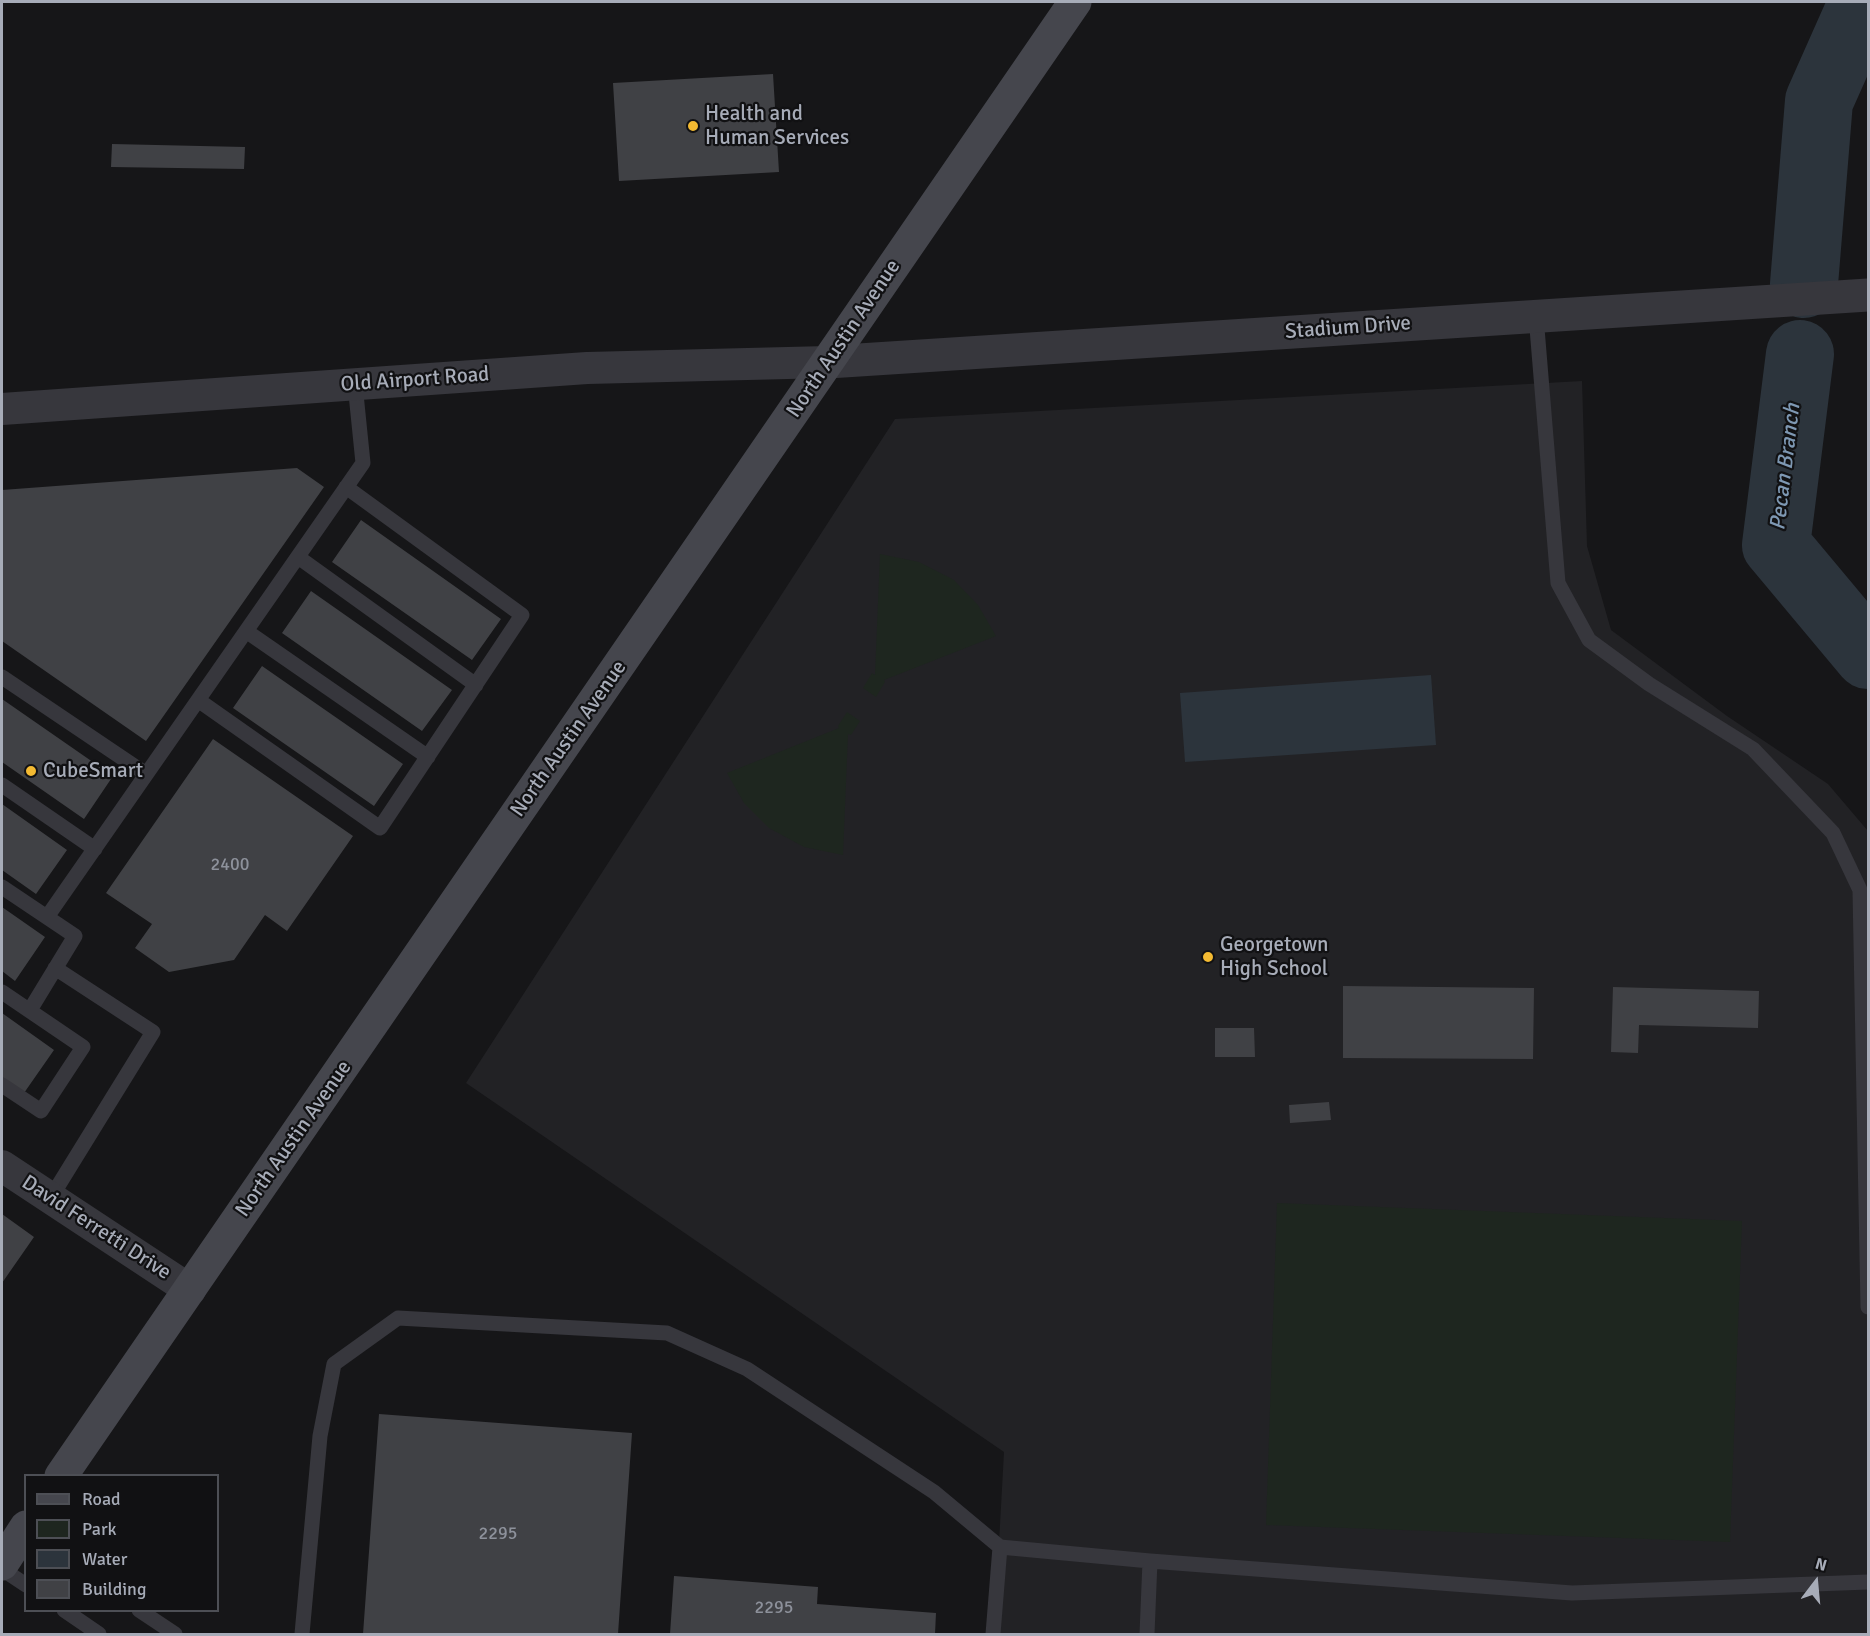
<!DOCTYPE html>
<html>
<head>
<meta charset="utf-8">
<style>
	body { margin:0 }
	#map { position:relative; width:1870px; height:1636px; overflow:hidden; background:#161618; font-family:Signika,sans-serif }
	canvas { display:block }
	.frame { position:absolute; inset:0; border:3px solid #a7acb8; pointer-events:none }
	.legend { position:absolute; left:24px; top:1474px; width:195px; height:138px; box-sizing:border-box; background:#111113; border:2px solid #4d4f55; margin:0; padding:8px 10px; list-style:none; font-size:18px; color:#a7acb8 }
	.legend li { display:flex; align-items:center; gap:12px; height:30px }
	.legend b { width:30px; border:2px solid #4d4f55 }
	.north { position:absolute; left:1786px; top:1552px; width:60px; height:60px; -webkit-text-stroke:4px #111113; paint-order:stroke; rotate:16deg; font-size:16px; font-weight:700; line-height:24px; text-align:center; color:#a7acb8 }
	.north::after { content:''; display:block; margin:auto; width:21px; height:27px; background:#a7acb8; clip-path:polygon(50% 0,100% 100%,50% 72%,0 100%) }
</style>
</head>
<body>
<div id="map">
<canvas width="1870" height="1636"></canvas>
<div class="frame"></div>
<ul class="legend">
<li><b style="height:8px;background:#45464d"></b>Road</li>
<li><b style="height:16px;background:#1e261f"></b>Park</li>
<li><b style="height:16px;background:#2c343c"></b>Water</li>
<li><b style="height:16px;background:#404145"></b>Building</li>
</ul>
<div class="north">N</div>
</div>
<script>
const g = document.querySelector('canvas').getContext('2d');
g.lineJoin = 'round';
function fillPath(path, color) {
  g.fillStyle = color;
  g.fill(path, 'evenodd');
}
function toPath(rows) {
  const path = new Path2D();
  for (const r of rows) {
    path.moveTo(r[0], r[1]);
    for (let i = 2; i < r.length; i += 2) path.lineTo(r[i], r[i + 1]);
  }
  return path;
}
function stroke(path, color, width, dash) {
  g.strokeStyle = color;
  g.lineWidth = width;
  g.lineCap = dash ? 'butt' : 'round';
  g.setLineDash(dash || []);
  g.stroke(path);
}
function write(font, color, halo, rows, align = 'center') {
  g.font = font + ' Signika,sans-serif';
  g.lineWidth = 4.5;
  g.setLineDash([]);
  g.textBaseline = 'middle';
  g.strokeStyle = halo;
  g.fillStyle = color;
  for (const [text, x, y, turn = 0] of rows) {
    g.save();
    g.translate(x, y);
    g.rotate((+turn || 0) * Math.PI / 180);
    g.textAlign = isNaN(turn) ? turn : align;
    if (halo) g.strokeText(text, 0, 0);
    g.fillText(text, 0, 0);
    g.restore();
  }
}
fillPath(toPath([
	[1582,381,1587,546,1611,630,1727,716,1828,784,1868,831,1868,1634,994,1634,1004,1452,466,1083,895,419]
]), '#222225');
fillPath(toPath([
	[880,554,919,562,954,580,978,605,996,636,884,680,885,682,876,697,863,688,872,673,875,675],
	[847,712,860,721,851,735,848,734,843,855,804,847,769,828,744,803,727,773,839,728,838,726],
	[1277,1203,1742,1221,1730,1542,1266,1525]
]), '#1e261f');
fillPath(toPath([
	[1431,675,1436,745,1185,762,1180,693]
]), '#2c343c');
stroke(toPath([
	[1804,284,1819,101,1863,2],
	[1800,354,1776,545,1868,655]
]), '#2c343c', 68);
fillPath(toPath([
	[773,74,779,172,619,181,613,83],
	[112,144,245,147,244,169,111,167],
	[297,468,324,487,146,741,2,641,2,490],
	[361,520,501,619,472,660,332,562],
	[311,591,452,690,422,731,282,633],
	[262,666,403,764,374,806,233,708],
	[2,699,113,776,84,819,2,762],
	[213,739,353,836,287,931,265,915,234,960,169,972,135,948,152,924,106,893],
	[2,804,67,850,36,894,2,870],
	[2,907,45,937,15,981,2,971],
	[1343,986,1534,988,1533,1059,1343,1058],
	[1613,987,1759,991,1758,1028,1639,1025,1638,1053,1611,1052],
	[2,1013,54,1050,24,1093,2,1077],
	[1215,1028,1254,1028,1255,1057,1215,1057],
	[1329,1102,1331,1120,1290,1123,1289,1105],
	[2,1214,34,1237,2,1283],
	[379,1414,632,1433,618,1634,363,1634],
	[674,1576,818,1587,817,1604,936,1613,935,1634,670,1634]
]), '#404145');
stroke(toPath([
	[1536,316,1558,583,1589,640,1649,684,1753,749,1833,833,1860,890,1868,1307],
	[298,557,476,685],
	[246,631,428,757],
	[2,677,146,774],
	[198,700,380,828,522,615,346,487],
	[2,785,95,849],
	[2,887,75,936,30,1010],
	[47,917,363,463,355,384],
	[2,992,83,1047,41,1111,2,1085],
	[50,1199,153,1032,55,968],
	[1000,1547,1150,1561,1572,1593,1868,1582],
	[2,1569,26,1585],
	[64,1610,99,1634],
	[139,1610,175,1634],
	[302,1634,320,1436,334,1364,398,1318,667,1333,747,1369,934,1492,1000,1547,993,1634],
	[1147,1634,1150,1561]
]), '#37373d', 15);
stroke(toPath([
	[2,409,587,368,828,362],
	[2,1166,190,1290]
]), '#37373d', 32);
stroke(toPath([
	[828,362,1868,295]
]), '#37373d', 33);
stroke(toPath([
	[61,1476,1075,2],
	[2,1564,26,1527]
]), '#45464d', 33);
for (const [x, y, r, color] of [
	[693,126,6,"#f4ba32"],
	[31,771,6,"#f4ba32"],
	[1208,957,6,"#f4ba32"]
]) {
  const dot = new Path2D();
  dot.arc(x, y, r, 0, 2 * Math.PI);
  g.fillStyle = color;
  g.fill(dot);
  stroke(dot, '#111113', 2);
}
write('18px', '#8d919b', null, [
	["2400",230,865],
	["2295",498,1534],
	["2295",774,1608]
]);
write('21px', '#a7acb8', '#111113', [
	["Health and",705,114],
	["Human Services",705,138],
	["CubeSmart",43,771],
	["Georgetown",1220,945],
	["High School",1220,969]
], 'left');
write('21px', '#a7acb8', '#111113', [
	["Stadium Drive",1348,328,-4],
	["North Austin Avenue",844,339,-56],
	["Old Airport Road",415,380,-4],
	["North Austin Avenue",569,739,-55],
	["North Austin Avenue",294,1139,-55],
	["David Ferretti Drive",96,1228,33]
]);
write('italic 22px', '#7e98b3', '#111113', [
	["Pecan Branch",1786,467,-83]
]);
</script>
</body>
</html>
